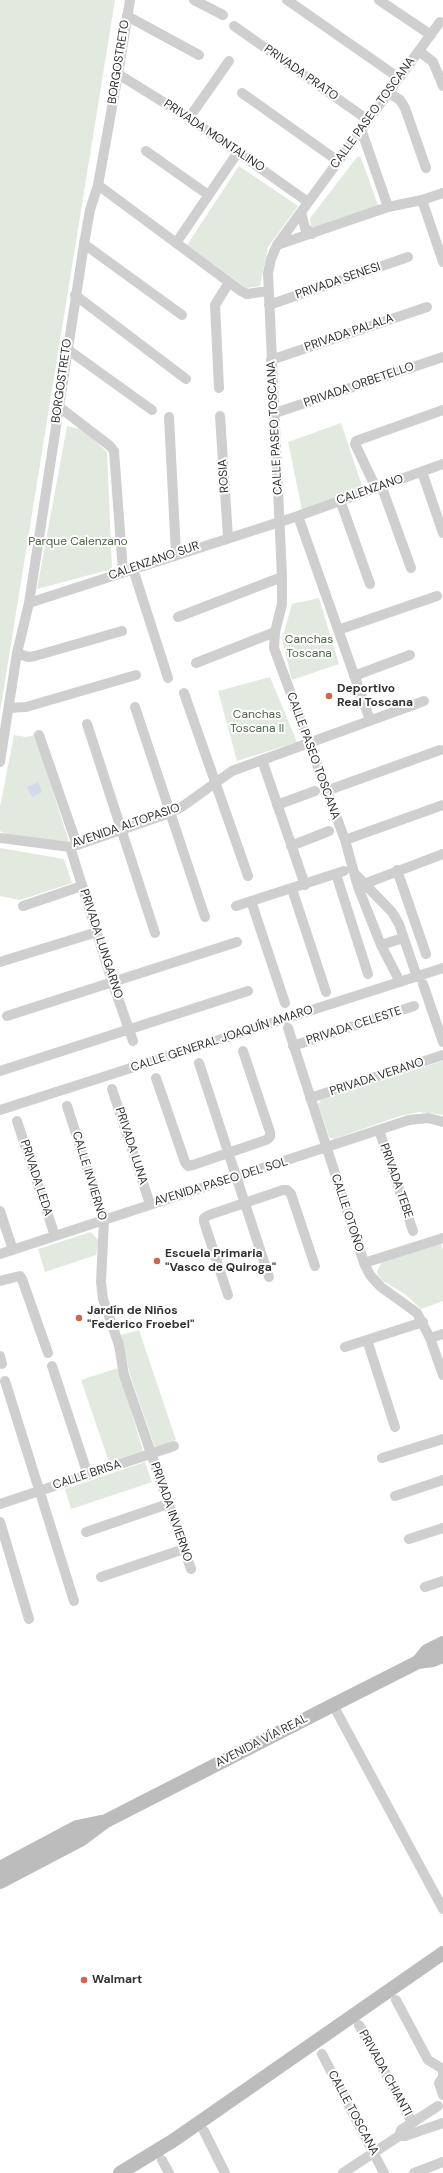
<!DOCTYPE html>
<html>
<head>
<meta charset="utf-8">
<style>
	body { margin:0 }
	canvas { display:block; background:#fff }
</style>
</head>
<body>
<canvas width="443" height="2173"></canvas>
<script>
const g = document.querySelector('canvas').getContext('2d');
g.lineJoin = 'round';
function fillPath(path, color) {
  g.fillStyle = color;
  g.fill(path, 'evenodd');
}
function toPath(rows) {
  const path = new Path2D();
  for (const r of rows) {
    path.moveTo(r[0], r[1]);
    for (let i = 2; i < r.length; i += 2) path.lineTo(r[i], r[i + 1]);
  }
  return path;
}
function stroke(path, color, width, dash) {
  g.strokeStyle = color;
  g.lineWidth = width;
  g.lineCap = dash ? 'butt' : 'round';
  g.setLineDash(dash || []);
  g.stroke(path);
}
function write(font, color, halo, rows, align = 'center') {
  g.font = font + ' "DM Sans",sans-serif';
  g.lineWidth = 4;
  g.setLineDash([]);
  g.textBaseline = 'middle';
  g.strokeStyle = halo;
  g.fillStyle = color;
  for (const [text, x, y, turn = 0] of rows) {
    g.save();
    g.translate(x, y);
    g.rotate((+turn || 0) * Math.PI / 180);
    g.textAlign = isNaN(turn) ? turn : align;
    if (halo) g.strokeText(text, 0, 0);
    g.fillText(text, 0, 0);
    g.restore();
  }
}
fillPath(toPath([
	[0,0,115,0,0,712],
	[358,156,361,158,378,205,377,209,314,230,311,228,310,218],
	[239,166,298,206,268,247,260,286,246,288,187,245],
	[341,423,363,489,302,510,288,442],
	[67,426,83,430,107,452,112,569,37,589],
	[319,598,339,664,292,680,282,639,292,604],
	[270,677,297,742,237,761,218,691],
	[14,735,26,737,35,735,69,842,7,835,0,831,0,807],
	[0,848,64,859,72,883,20,900,0,896],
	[443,1061,443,1115,419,1112,400,1116,334,1139,329,1137,318,1104,321,1100],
	[91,1232,99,1241,96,1255,45,1272,38,1249],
	[441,1243,443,1249,443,1301,421,1309,406,1295,383,1281,378,1275,377,1271,382,1262],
	[139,1330,176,1440,155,1448,130,1375,121,1335],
	[118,1368,143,1451,109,1462,81,1380],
	[145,1462,152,1482,71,1509,65,1489]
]), '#e2eadf');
fillPath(toPath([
	[38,782,42,792,32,797,27,787]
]), '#d1daea');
stroke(toPath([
	[194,0,223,15],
	[287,0,399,78],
	[379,0,431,35],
	[127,16,199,55],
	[234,26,368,120],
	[419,51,433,62,443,86],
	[118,74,189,118,308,202],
	[388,92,400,100,405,108,426,168],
	[242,93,338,161],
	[189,118,229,61],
	[361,129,388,207],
	[146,151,207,194],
	[98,185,241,291,247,294,268,291],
	[422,200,443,262],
	[301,212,305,228,312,234],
	[176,243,238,152],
	[84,244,182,315],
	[277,245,388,207,422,200,443,193],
	[75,295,186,379],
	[269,305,408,257],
	[67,349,152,410],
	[271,360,427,307],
	[219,388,215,305,228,284],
	[58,406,110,446,114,451,123,572],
	[275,413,443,357],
	[220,416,228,537],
	[169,417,176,554],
	[422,472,443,533],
	[381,485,411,568],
	[376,488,355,444,356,441,443,410],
	[340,500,370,584],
	[298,516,443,464],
	[133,569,168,678],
	[29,603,298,516,370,720],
	[178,617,282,577],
	[338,630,437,596],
	[17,653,28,657,35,656,122,631],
	[196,663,275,632],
	[354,676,410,655],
	[184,693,248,876],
	[135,707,205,917],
	[9,708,26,707,136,675],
	[87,724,155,933],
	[39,735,77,845],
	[262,760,305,885],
	[0,762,17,653,29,603,84,244,90,210,98,185,118,74,130,0],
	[326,791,440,750],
	[277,805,315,791],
	[0,838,70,847,77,845,170,813,183,806,232,771,424,701],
	[345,840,443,805],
	[291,846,329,831],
	[70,847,112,981,133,1041],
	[397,870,426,954],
	[336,874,368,974],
	[355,874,392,912,399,924,417,977],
	[359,886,443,854],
	[292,889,326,992],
	[251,901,285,1003],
	[23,906,82,886],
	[236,906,344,871],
	[381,945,403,938],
	[0,962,97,932],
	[400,982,381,945,358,887,345,840,274,648,275,632,282,604,282,577,268,273,271,259,277,245,440,22],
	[423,984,443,1042],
	[7,1016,237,942],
	[288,1028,364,1263,370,1275,381,1287,417,1313,430,1338,443,1375],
	[293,1046,414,1006],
	[199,1063,269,1277],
	[0,1071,248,991],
	[156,1078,185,1162,188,1166,193,1165,266,1140,270,1137,270,1132,243,1051],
	[112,1089,150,1204],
	[310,1098,443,1055],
	[67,1106,104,1220,101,1282,103,1299,119,1345,124,1375,191,1569],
	[0,1110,443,968],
	[17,1121,55,1236],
	[379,1130,413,1231],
	[0,1211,13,1250],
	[0,1254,409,1120,428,1118,443,1122],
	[364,1263,443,1238],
	[0,1281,20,1276,22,1279,48,1353],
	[228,1295,204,1222,204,1218,209,1215,283,1190,287,1190,291,1194,315,1266],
	[430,1338,443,1334],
	[367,1340,395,1427],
	[345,1347,423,1322],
	[0,1356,2,1364],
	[52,1366,88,1475],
	[5,1381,74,1601],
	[382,1458,443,1439],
	[395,1496,443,1480],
	[0,1504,174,1446],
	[0,1522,29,1619],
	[86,1532,168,1504],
	[409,1539,443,1528],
	[101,1577,184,1549],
	[425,1587,443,1581],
	[333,1705,443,1909],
	[396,2000,428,2060,443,2069],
	[359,2025,412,2122],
	[322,2054,384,2173],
	[443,2068,443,2077,439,2083,443,2095],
	[204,2131,225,2173],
	[399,2136,401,2130,438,2106],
	[162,2160,169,2173],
	[343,2173,399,2136,405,2136,443,2123],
	[414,2173,443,2162]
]), '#cfcfcf', 10);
stroke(toPath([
	[418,1662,427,1651,443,1643],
	[0,1868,77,1827,101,1822],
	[0,1882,82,1839,106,1821,333,1705,418,1662,433,1660,443,1656],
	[120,2173,174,2140,443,1953]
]), '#bcbcbc', 14);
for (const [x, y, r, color] of [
	[329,696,4,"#d1654c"],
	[157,1261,4,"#d1654c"],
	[79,1318,4,"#d1654c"],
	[84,1980,4,"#d1654c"]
]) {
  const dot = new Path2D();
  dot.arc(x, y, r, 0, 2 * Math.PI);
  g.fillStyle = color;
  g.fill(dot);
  stroke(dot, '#fff', 1.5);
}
write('12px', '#323232', '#fff', [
	["BORGOSTRETO",119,62,-81],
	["PRIVADA PRATO",301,73,35],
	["CALLE PASEO TOSCANA",373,113,-54],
	["PRIVADA MONTALINO",214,136,34],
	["PRIVADA SENESI",338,281,-19],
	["PRIVADA PALALA",349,333,-19],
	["BORGOSTRETO",62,381,-82],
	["PRIVADA ORBETELLO",359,385,-19],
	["CALLE PASEO TOSCANA",275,428,-93],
	["ROSIA",224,476,-94],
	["CALENZANO",370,490,-19],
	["CALENZANO SUR",154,561,-19],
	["CALLE PASEO TOSCANA",313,756,70],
	["AVENIDA ALTOPASIO",126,826,-19],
	["PRIVADA LUNGARNO",101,944,72],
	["PRIVADA CELESTE",354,1026,-18],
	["CALLE GENERAL JOAQUÍN AMARO",222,1039,-18],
	["PRIVADA VERANO",377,1077,-18],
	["PRIVADA LUNA",131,1146,72],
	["CALLE INVIERNO",89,1176,73],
	["PRIVADA LEDA",36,1178,72],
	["PRIVADA TEBE",396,1181,71],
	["AVENIDA PASEO DEL SOL",221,1182,-17],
	["CALLE OTOÑO",347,1213,72],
	["CALLE BRISA",87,1475,-18],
	["PRIVADA INVIERNO",171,1512,71],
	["AVENIDA VÍA REAL",262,1741,-27],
	["PRIVADA CHIANTI",385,2073,61],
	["CALLE TOSCANA",353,2113,62]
]);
write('12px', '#4b6944', '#fff', [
	["Parque Calenzano",78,542],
	["Canchas",309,640],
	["Toscana",309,654],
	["Canchas",257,715],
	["Toscana ll",257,729]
]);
write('bold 12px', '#323232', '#fff', [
	["Deportivo",337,689],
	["Real Toscana",337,703],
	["Escuela Primaria",165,1254],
	["\"Vasco de Quiroga\"",165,1268],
	["Jardín de Niños",87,1311],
	["\"Federico Froebel\"",87,1325],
	["Walmart",92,1980]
], 'left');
</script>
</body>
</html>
